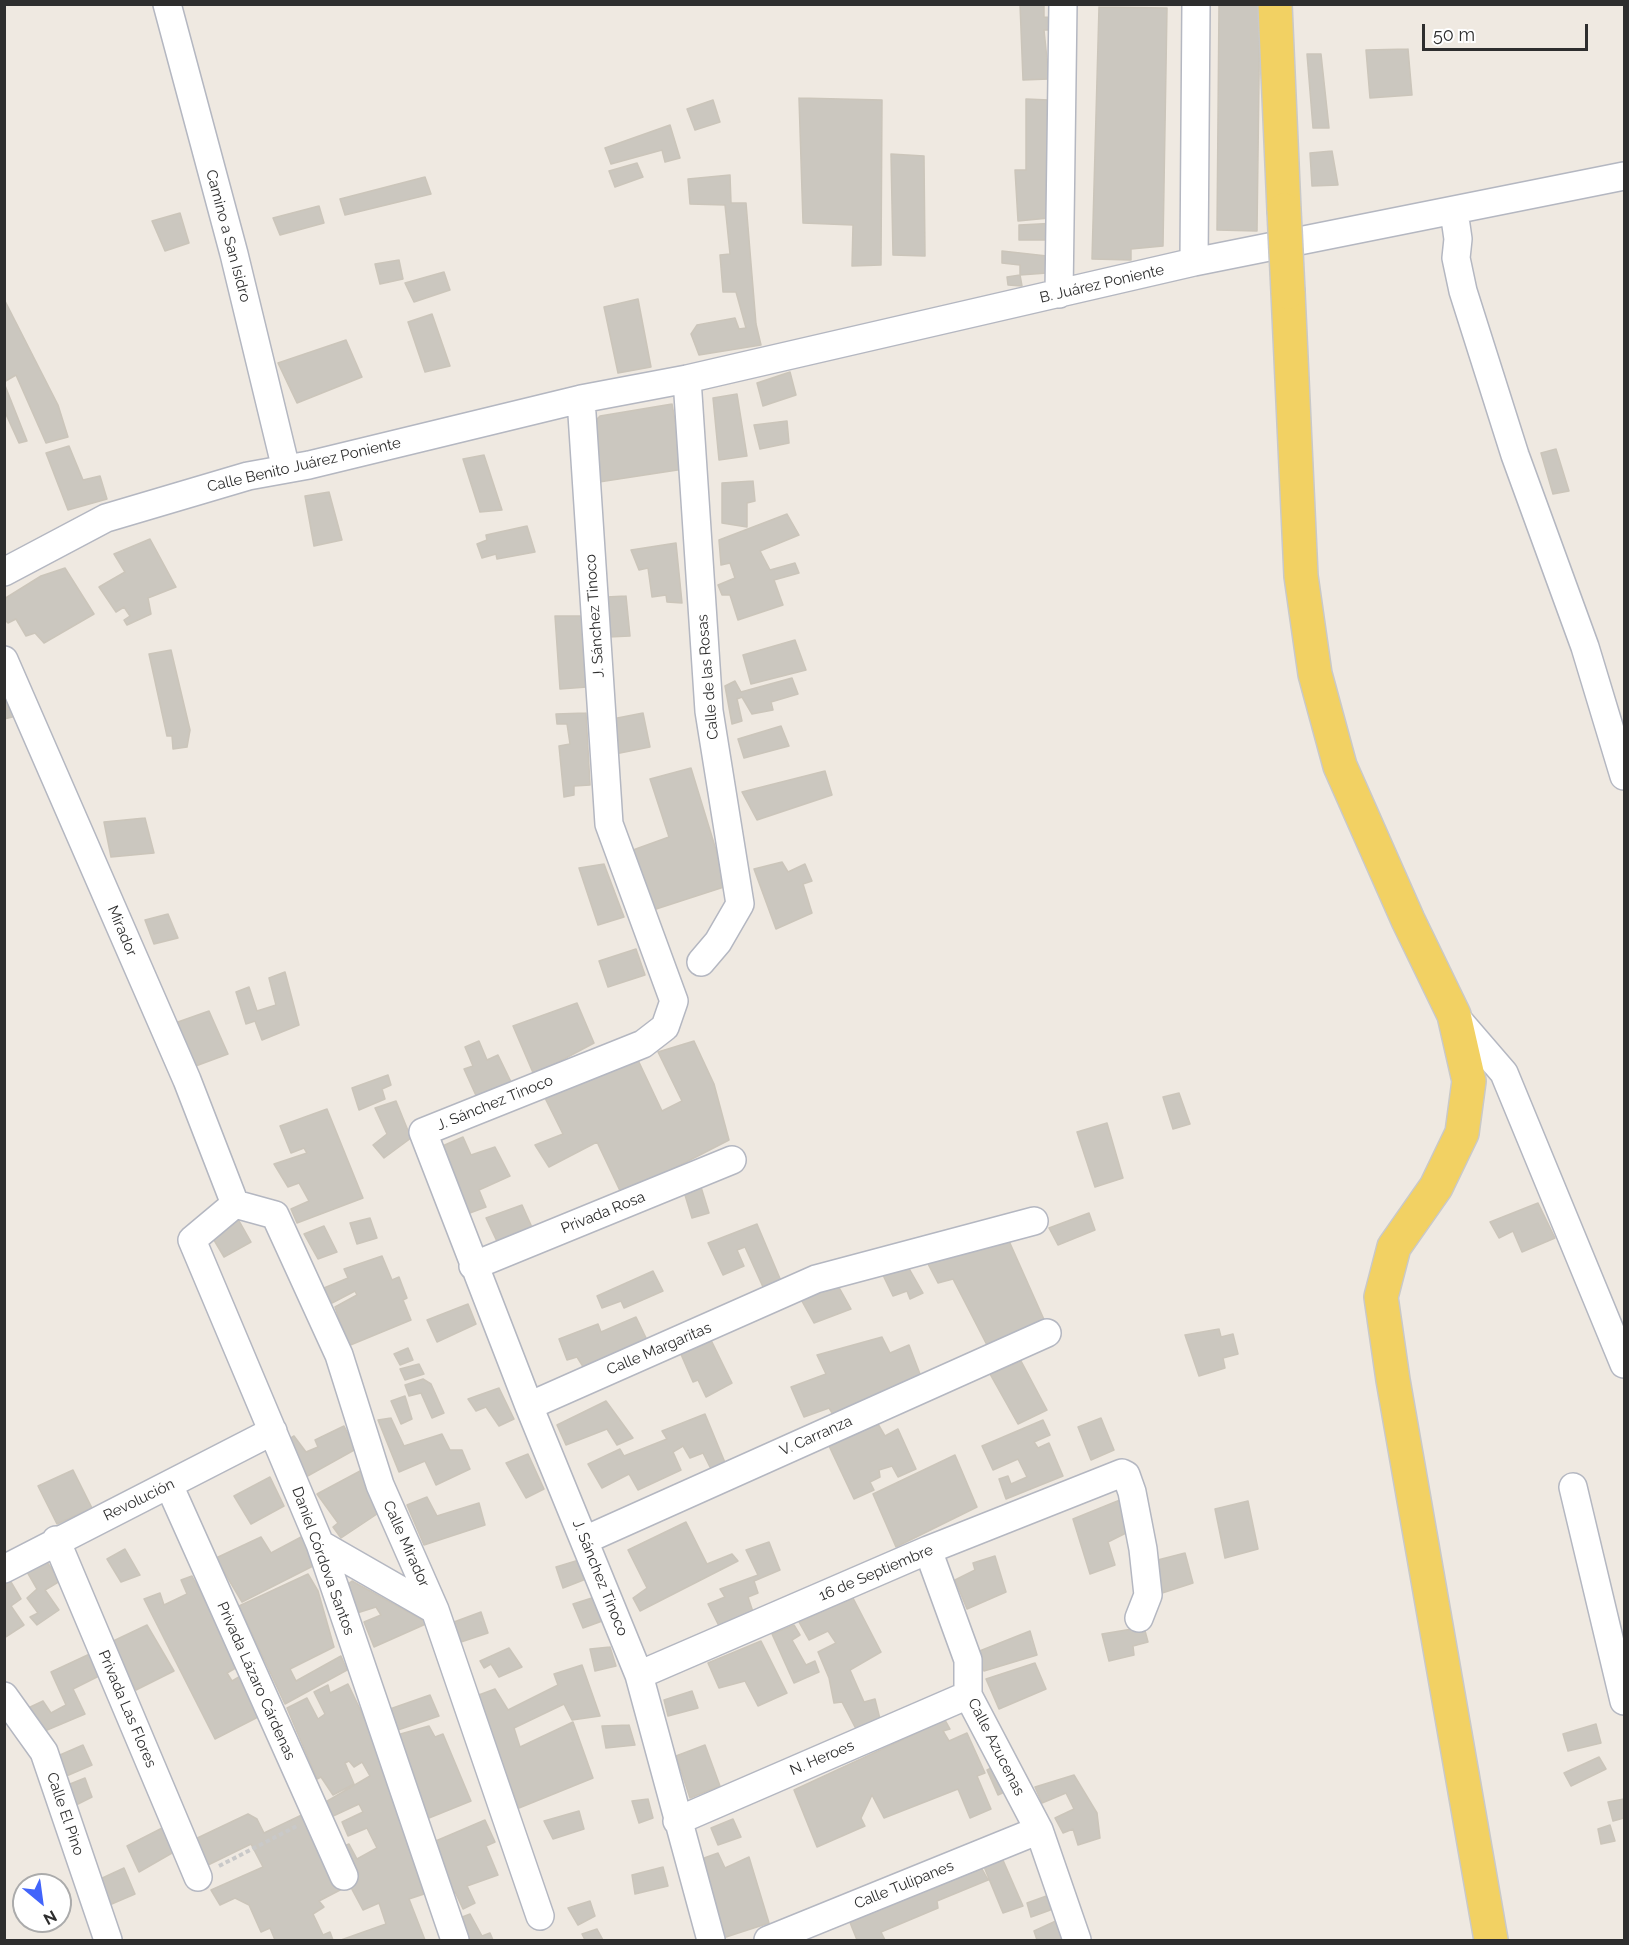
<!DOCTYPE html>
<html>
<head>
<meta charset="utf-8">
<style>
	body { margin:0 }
	#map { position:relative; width:1629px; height:1945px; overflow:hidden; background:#efe9e1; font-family:Raleway,sans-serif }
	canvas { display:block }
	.frame { position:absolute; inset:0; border:6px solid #2e2e2e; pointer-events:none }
	.north { position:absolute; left:12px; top:1873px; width:60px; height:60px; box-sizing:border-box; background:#fff; border:2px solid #ababab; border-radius:50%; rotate:151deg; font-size:16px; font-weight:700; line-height:24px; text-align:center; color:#2e2e2e }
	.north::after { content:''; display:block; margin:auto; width:21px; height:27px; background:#4264fb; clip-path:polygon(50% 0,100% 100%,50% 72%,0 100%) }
	.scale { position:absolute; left:1422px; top:24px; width:166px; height:27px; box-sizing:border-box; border:3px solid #2e2e2e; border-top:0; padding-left:8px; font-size:18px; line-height:21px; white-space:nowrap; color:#2e2e2e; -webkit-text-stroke:4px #fff; paint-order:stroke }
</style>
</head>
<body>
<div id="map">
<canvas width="1629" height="1945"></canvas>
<div class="frame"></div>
<div class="north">N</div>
<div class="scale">50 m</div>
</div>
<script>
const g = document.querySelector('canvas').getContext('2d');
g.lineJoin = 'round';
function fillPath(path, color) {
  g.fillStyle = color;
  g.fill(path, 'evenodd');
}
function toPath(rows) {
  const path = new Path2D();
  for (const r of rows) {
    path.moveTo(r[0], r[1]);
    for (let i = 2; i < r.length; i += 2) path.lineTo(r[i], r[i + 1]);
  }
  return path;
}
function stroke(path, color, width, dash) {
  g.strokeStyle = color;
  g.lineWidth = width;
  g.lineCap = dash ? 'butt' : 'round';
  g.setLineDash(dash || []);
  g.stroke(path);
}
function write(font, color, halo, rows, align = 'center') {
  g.font = font + ' Raleway,sans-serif';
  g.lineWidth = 4.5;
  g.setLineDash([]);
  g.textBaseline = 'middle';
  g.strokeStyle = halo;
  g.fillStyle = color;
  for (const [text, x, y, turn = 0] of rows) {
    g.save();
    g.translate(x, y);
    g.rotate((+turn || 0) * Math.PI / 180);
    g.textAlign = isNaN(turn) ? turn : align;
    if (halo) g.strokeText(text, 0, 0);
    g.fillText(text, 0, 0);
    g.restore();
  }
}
const building = toPath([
	[1020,4,1044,4,1044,17,1060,18,1061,30,1044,30,1049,79,1023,80,1020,4],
	[1219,4,1260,4,1257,231,1217,230,1219,4],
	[1099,7,1167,8,1163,246,1131,249,1131,260,1092,259,1099,7],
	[1408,49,1412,95,1370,98,1366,50,1408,49],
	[1307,54,1321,54,1329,128,1313,128,1307,54],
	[799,98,882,100,881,265,852,266,853,225,803,223,799,98],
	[1026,99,1049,100,1049,218,1018,221,1015,170,1026,170,1026,99],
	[713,100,720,122,695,130,687,109,713,100],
	[670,125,680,158,665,162,662,150,611,164,605,148,670,125],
	[1332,151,1338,185,1312,186,1310,153,1332,151],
	[891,154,924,156,925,256,893,255,891,154],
	[637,163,643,177,615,187,609,171,637,163],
	[730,175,731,203,746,203,756,324,761,345,699,355,691,334,697,325,735,318,739,329,746,328,736,292,723,292,720,255,730,254,725,205,690,204,688,179,730,175],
	[425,177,431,194,345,215,340,199,425,177],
	[319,206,324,223,280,235,273,218,319,206],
	[180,213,189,243,165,251,152,221,180,213],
	[1058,223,1058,240,1019,240,1019,225,1058,223],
	[1002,251,1047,256,1047,273,1020,275,1020,265,1002,263,1002,251],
	[399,260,403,279,380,284,375,264,399,260],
	[444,272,450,290,414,302,405,283,444,272],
	[1020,275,1022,286,1008,285,1007,277,1020,275],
	[4,299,58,405,68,437,46,443,16,375,4,382,4,299],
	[638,299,651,367,618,373,604,307,638,299],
	[432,314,450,366,425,372,408,322,432,314],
	[346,340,362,377,297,403,278,363,346,340],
	[790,372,796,395,763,406,757,383,790,372],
	[4,383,27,441,19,443,4,410,4,383],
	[737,394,747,456,719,460,713,398,737,394],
	[672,404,684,469,599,482,589,427,600,416,672,404],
	[787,421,789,443,760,449,754,425,787,421],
	[69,446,83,480,100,476,107,499,68,510,46,453,69,446],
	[1556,449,1569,491,1553,494,1541,453,1556,449],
	[484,455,502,510,480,512,463,459,484,455],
	[753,481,755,501,747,503,747,527,722,523,722,483,753,481],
	[329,492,342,540,314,546,305,496,329,492],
	[787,514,799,535,760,551,770,570,795,563,799,573,774,580,783,605,738,620,730,595,722,595,718,585,735,578,730,563,721,565,719,540,787,514],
	[527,526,535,552,497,559,496,554,482,558,477,544,487,540,486,535,527,526],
	[150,539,176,587,148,598,151,614,127,625,124,620,130,616,124,607,116,612,99,587,125,572,114,554,150,539],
	[676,543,682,603,667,602,666,595,652,597,648,568,639,570,631,550,676,543],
	[65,568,94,614,44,643,35,633,26,636,16,619,8,623,4,619,4,599,41,576,65,568],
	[626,596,630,636,608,637,606,597,626,596],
	[555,616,587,616,587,687,560,689,555,616],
	[795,640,806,670,751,684,743,655,795,640],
	[171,650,190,730,187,747,173,749,172,736,167,736,149,654,171,650],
	[4,675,25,714,4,719,4,675],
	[792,678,798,694,771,702,773,710,752,714,742,697,737,699,742,721,732,724,725,686,735,681,741,692,792,678],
	[586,713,590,785,574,786,574,795,564,797,559,746,570,744,567,724,557,724,556,714,586,713],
	[643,713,650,747,615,754,607,720,643,713],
	[781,726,789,746,744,758,738,739,781,726],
	[691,768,727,886,650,911,633,850,669,837,650,779,691,768],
	[825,771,832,795,757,820,742,792,825,771],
	[145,818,154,853,111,857,104,822,145,818],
	[782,862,788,872,805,864,812,881,803,884,812,913,776,929,754,869,782,862],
	[604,864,624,917,598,925,579,868,604,864],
	[168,914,178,938,154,944,145,920,168,914],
	[636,949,645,975,608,987,599,961,636,949],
	[285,972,299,1025,262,1040,255,1021,246,1024,236,992,249,987,257,1011,276,1005,269,978,285,972],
	[577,1003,594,1043,534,1075,513,1026,577,1003],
	[209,1011,228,1054,193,1067,175,1023,209,1011],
	[479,1041,487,1060,498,1055,513,1086,478,1100,464,1069,473,1066,465,1047,479,1041],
	[694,1041,714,1084,729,1140,622,1195,597,1142,549,1167,535,1145,563,1134,545,1098,637,1058,662,1111,682,1101,658,1052,694,1041],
	[388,1075,391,1085,382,1089,385,1099,359,1110,352,1088,388,1075],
	[1179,1093,1190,1124,1173,1129,1163,1097,1179,1093],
	[396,1101,411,1138,384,1158,373,1145,387,1134,375,1108,396,1101],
	[327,1109,363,1198,297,1223,291,1209,309,1201,299,1183,288,1187,274,1164,307,1153,304,1148,291,1153,280,1126,327,1109],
	[1107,1123,1123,1178,1095,1187,1077,1132,1107,1123],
	[463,1137,471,1155,495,1147,510,1176,479,1190,486,1207,459,1217,431,1151,463,1137],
	[701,1187,709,1213,692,1218,685,1195,701,1187],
	[1538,1203,1555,1238,1522,1252,1513,1231,1499,1238,1490,1222,1538,1203],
	[522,1205,535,1234,501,1250,486,1218,522,1205],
	[1089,1213,1095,1230,1058,1245,1049,1228,1089,1213],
	[370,1218,377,1238,357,1244,350,1223,370,1218],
	[238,1219,251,1242,224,1257,211,1235,238,1219],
	[757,1224,781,1281,763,1287,745,1247,737,1250,744,1266,723,1275,708,1243,757,1224],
	[324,1226,337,1252,318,1259,304,1234,324,1226],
	[1005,1232,1046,1324,989,1349,953,1279,938,1283,926,1260,1005,1232],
	[382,1256,392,1280,399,1277,407,1298,403,1300,411,1320,348,1346,335,1307,357,1295,355,1291,332,1303,324,1288,348,1278,344,1269,382,1256],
	[907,1265,923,1293,910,1299,907,1291,893,1296,882,1273,907,1265],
	[653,1271,663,1291,624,1308,621,1301,602,1308,597,1296,653,1271],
	[836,1282,851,1309,814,1323,798,1294,836,1282],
	[468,1304,476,1324,437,1342,427,1320,468,1304],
	[636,1317,648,1342,587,1373,577,1357,567,1360,559,1339,598,1324,601,1332,636,1317],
	[1219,1329,1221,1337,1233,1334,1238,1354,1223,1358,1225,1368,1199,1376,1185,1335,1219,1329],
	[882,1337,890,1353,909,1345,923,1382,836,1419,829,1408,804,1417,791,1387,826,1374,817,1355,882,1337],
	[710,1338,732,1383,706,1397,698,1380,693,1382,680,1352,710,1338],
	[408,1348,413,1360,400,1365,394,1354,408,1348],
	[1021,1361,1047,1410,1018,1424,990,1374,1021,1361],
	[419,1364,424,1374,405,1380,400,1369,419,1364],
	[423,1379,431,1384,444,1413,432,1418,421,1393,409,1396,405,1385,423,1379],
	[499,1388,514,1419,499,1426,486,1407,476,1411,468,1399,499,1388],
	[405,1396,412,1419,401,1424,391,1401,405,1396],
	[606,1401,633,1438,617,1445,607,1429,566,1445,557,1425,606,1401],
	[705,1414,726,1465,713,1473,703,1453,690,1458,683,1446,673,1452,681,1470,638,1490,629,1474,602,1488,588,1464,620,1449,624,1456,667,1439,662,1431,705,1414],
	[391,1418,404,1446,442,1434,450,1450,462,1450,470,1469,436,1485,425,1461,399,1472,378,1420,391,1418],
	[1101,1418,1114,1450,1091,1460,1078,1427,1101,1418],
	[1043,1420,1050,1435,1034,1442,1038,1448,1049,1443,1063,1476,1006,1499,999,1479,1008,1476,1011,1484,1027,1477,1018,1459,993,1470,982,1446,1043,1420],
	[878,1424,885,1436,898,1429,916,1469,898,1477,892,1466,879,1470,880,1477,870,1482,874,1490,854,1499,829,1446,878,1424],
	[344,1426,356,1449,304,1478,283,1443,294,1436,306,1452,318,1447,315,1440,344,1426],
	[528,1454,544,1489,526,1498,506,1463,528,1454],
	[955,1455,977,1507,896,1547,873,1494,955,1455],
	[73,1470,92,1508,57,1524,38,1486,73,1470],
	[362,1470,380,1512,341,1538,333,1527,338,1523,317,1494,362,1470],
	[270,1477,284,1506,251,1524,234,1496,270,1477],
	[427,1497,437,1516,479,1503,485,1525,424,1545,407,1505,427,1497],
	[1120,1500,1130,1531,1108,1542,1115,1565,1090,1574,1073,1519,1120,1500],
	[1248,1501,1258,1549,1225,1558,1215,1509,1248,1501],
	[686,1522,707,1564,732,1554,738,1561,640,1611,633,1598,647,1588,628,1550,686,1522],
	[303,1536,315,1565,242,1602,216,1558,261,1537,271,1553,303,1536],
	[769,1542,780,1570,754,1581,758,1593,748,1597,754,1615,719,1626,708,1604,725,1597,720,1589,758,1575,746,1550,769,1542],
	[125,1549,140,1575,121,1582,107,1559,125,1549],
	[1185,1553,1193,1583,1156,1595,1146,1563,1185,1553],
	[995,1556,1006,1592,967,1609,955,1580,975,1570,973,1563,995,1556],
	[45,1559,60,1581,45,1590,59,1610,37,1625,30,1617,38,1613,27,1598,37,1589,26,1570,45,1559],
	[579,1560,586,1579,563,1588,556,1567,579,1560],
	[308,1574,318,1591,334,1647,290,1669,296,1681,341,1656,347,1670,285,1704,239,1606,308,1574],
	[192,1576,241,1665,227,1673,232,1681,244,1674,260,1716,215,1739,144,1599,160,1593,164,1605,187,1594,181,1580,192,1576],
	[8,1577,21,1599,11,1606,24,1625,4,1638,4,1579,8,1577],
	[352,1581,428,1623,374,1647,364,1622,381,1615,376,1607,357,1613,345,1586,352,1581],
	[595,1597,605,1620,583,1628,573,1604,595,1597],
	[853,1598,881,1652,850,1670,864,1702,875,1699,880,1719,856,1729,842,1702,834,1703,829,1678,818,1652,836,1643,828,1631,809,1640,799,1622,853,1598],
	[481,1612,488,1633,461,1642,454,1622,481,1612],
	[147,1625,174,1671,136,1690,109,1643,147,1625],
	[794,1625,800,1635,792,1640,806,1665,815,1661,819,1672,794,1683,772,1634,794,1625],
	[1144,1627,1148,1642,1133,1646,1134,1655,1109,1661,1102,1634,1144,1627],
	[1030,1631,1037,1655,984,1671,977,1652,1030,1631],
	[761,1641,787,1693,758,1706,745,1681,719,1688,708,1663,761,1641],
	[610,1647,616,1666,595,1671,590,1649,610,1647],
	[509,1648,522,1667,499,1677,491,1664,484,1668,480,1661,509,1648],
	[94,1652,107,1672,73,1689,85,1714,40,1733,26,1709,43,1701,51,1713,66,1705,51,1672,94,1652],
	[1035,1663,1046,1689,999,1709,986,1679,1035,1663],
	[582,1665,600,1716,572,1720,564,1704,514,1728,520,1747,573,1722,593,1778,519,1808,476,1696,495,1689,508,1710,558,1685,554,1674,582,1665],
	[348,1684,370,1730,424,1894,409,1899,425,1940,341,1940,386,1924,379,1903,363,1910,348,1882,339,1848,349,1844,357,1859,377,1848,367,1828,348,1836,342,1822,363,1812,359,1804,331,1817,324,1803,370,1776,362,1762,354,1767,349,1761,345,1763,354,1784,333,1795,321,1777,317,1779,287,1708,307,1698,318,1719,325,1714,314,1692,328,1685,330,1693,348,1684],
	[692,1691,698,1708,668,1716,664,1700,692,1691],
	[430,1695,439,1716,395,1731,387,1710,430,1695],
	[945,1720,950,1729,943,1731,949,1741,967,1733,985,1773,977,1776,991,1809,970,1818,958,1789,884,1818,872,1795,861,1818,865,1826,817,1847,794,1790,945,1720],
	[1596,1724,1601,1743,1568,1751,1563,1734,1596,1724],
	[629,1725,635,1745,606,1748,602,1726,629,1725],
	[429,1726,435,1737,443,1734,471,1801,429,1818,397,1735,429,1726],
	[83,1745,92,1765,64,1777,53,1758,83,1745],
	[705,1745,720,1786,690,1798,676,1756,705,1745],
	[1599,1757,1606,1769,1571,1786,1564,1773,1599,1757],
	[1000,1764,1011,1789,998,1795,987,1770,1000,1764],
	[1074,1775,1097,1813,1100,1838,1078,1845,1073,1829,1063,1833,1055,1818,1074,1809,1066,1793,1042,1803,1035,1787,1074,1775],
	[85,1778,92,1797,74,1806,65,1786,85,1778],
	[648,1799,653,1818,639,1823,632,1801,648,1799],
	[1624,1799,1624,1818,1613,1821,1608,1802,1624,1799],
	[579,1811,584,1829,553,1839,544,1821,579,1811],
	[308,1812,342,1889,319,1901,324,1907,313,1914,323,1935,330,1932,333,1940,275,1940,270,1928,261,1932,249,1905,235,1898,220,1905,211,1890,263,1867,251,1844,204,1867,191,1841,248,1814,257,1819,264,1833,308,1812],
	[733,1819,741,1837,718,1845,711,1828,733,1819],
	[485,1820,495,1842,486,1846,498,1875,467,1886,475,1903,463,1909,455,1892,450,1893,431,1843,485,1820],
	[170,1824,179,1849,139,1872,127,1846,170,1824],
	[1610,1825,1615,1841,1601,1844,1598,1829,1610,1825],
	[999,1851,1023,1906,1003,1913,980,1857,999,1851],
	[718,1853,725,1868,749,1857,769,1923,717,1940,696,1861,718,1853],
	[663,1867,668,1886,635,1894,632,1875,663,1867],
	[981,1867,988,1880,937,1901,938,1908,881,1932,885,1940,857,1940,849,1920,981,1867],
	[124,1868,135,1894,107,1906,98,1880,124,1868],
	[1052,1894,1056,1908,1031,1917,1027,1903,1052,1894],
	[590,1901,595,1916,578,1925,568,1908,590,1901],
	[470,1914,482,1936,490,1933,493,1940,461,1940,452,1921,470,1914],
	[1058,1920,1065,1940,1037,1940,1034,1931,1058,1920],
	[597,1929,603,1940,585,1940,582,1934,597,1929]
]);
fillPath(building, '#cbc7bf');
stroke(building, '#cbc5ba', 1.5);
const minor = toPath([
	[167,4,234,254,286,469],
	[1454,211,1458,239,1456,258,1463,291,1515,455,1585,647,1624,776],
	[1194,262,1196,4],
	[1059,294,1063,4],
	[687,379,709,711,740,904,718,942,701,962],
	[581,399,609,824,674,1001,665,1027,643,1044,423,1132,529,1406,639,1675,711,1940],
	[4,572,106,518,248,476,309,465,581,399,687,379,1194,262,1624,176],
	[4,660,187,1080,235,1204],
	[1454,1015,1504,1073,1624,1364],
	[235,1204,192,1240,320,1544,455,1940],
	[235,1204,275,1215,339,1355,380,1485,435,1610,540,1916],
	[473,1266,732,1160],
	[529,1406,816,1279,1034,1221],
	[169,1485,344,1876],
	[1573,1487,1624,1701],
	[56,1540,198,1877],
	[585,1540,1047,1333],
	[320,1544,435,1610],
	[928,1550,968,1660,968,1695,1039,1830,1077,1940],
	[4,1569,273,1431],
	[639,1675,928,1550,1122,1473,1126,1475,1132,1492,1143,1549,1148,1595,1139,1618],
	[4,1696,44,1752,108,1940],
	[677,1821,968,1695],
	[768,1940,1039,1830]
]);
const major = toPath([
	[1275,4,1284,210],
	[1288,292,1301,576,1315,674,1340,766,1408,920,1454,1015,1469,1081,1462,1133,1436,1187,1394,1247,1381,1297,1393,1380,1491,1940]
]);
stroke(minor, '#b4b7c1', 30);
stroke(major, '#c9c9c9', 36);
stroke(toPath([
	[219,1866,297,1826]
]), '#c9c9c9', 4, [4.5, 3]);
stroke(minor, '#fff', 27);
stroke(major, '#f2d163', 33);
const majorBridge = toPath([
	[1284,210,1288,292]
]);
stroke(majorBridge, '#c9c9c9', 36, []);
stroke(majorBridge, '#f2d163', 33);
write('15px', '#2e2e2e', '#fff', [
	["Camino a San Isidro",228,236,75],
	["B. Juárez Poniente",1102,284,-13],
	["Calle Benito Juárez Poniente",304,465,-13],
	["J. Sánchez Tinoco",595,616,-94],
	["Calle de las Rosas",708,677,-95],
	["Mirador",122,931,67],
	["J. Sánchez Tinoco",495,1103,-22],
	["Privada Rosa",603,1213,-22],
	["Calle Margaritas",659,1349,-23],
	["V. Carranza",816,1436,-24],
	["Revolución",139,1500,-26],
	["Calle Mirador",406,1544,66],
	["Daniel Córdova Santos",323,1561,70],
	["16 de Septiembre",876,1573,-23],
	["J. Sánchez Tinoco",600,1578,68],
	["Privada Lázaro Cárdenas",256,1681,66],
	["Privada Las Flores",127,1709,67],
	["Calle Azucenas",996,1747,63],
	["N. Heroes",822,1758,-23],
	["Calle El Pino",65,1814,71],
	["Calle Tulipanes",904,1885,-22]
]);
</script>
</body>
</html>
